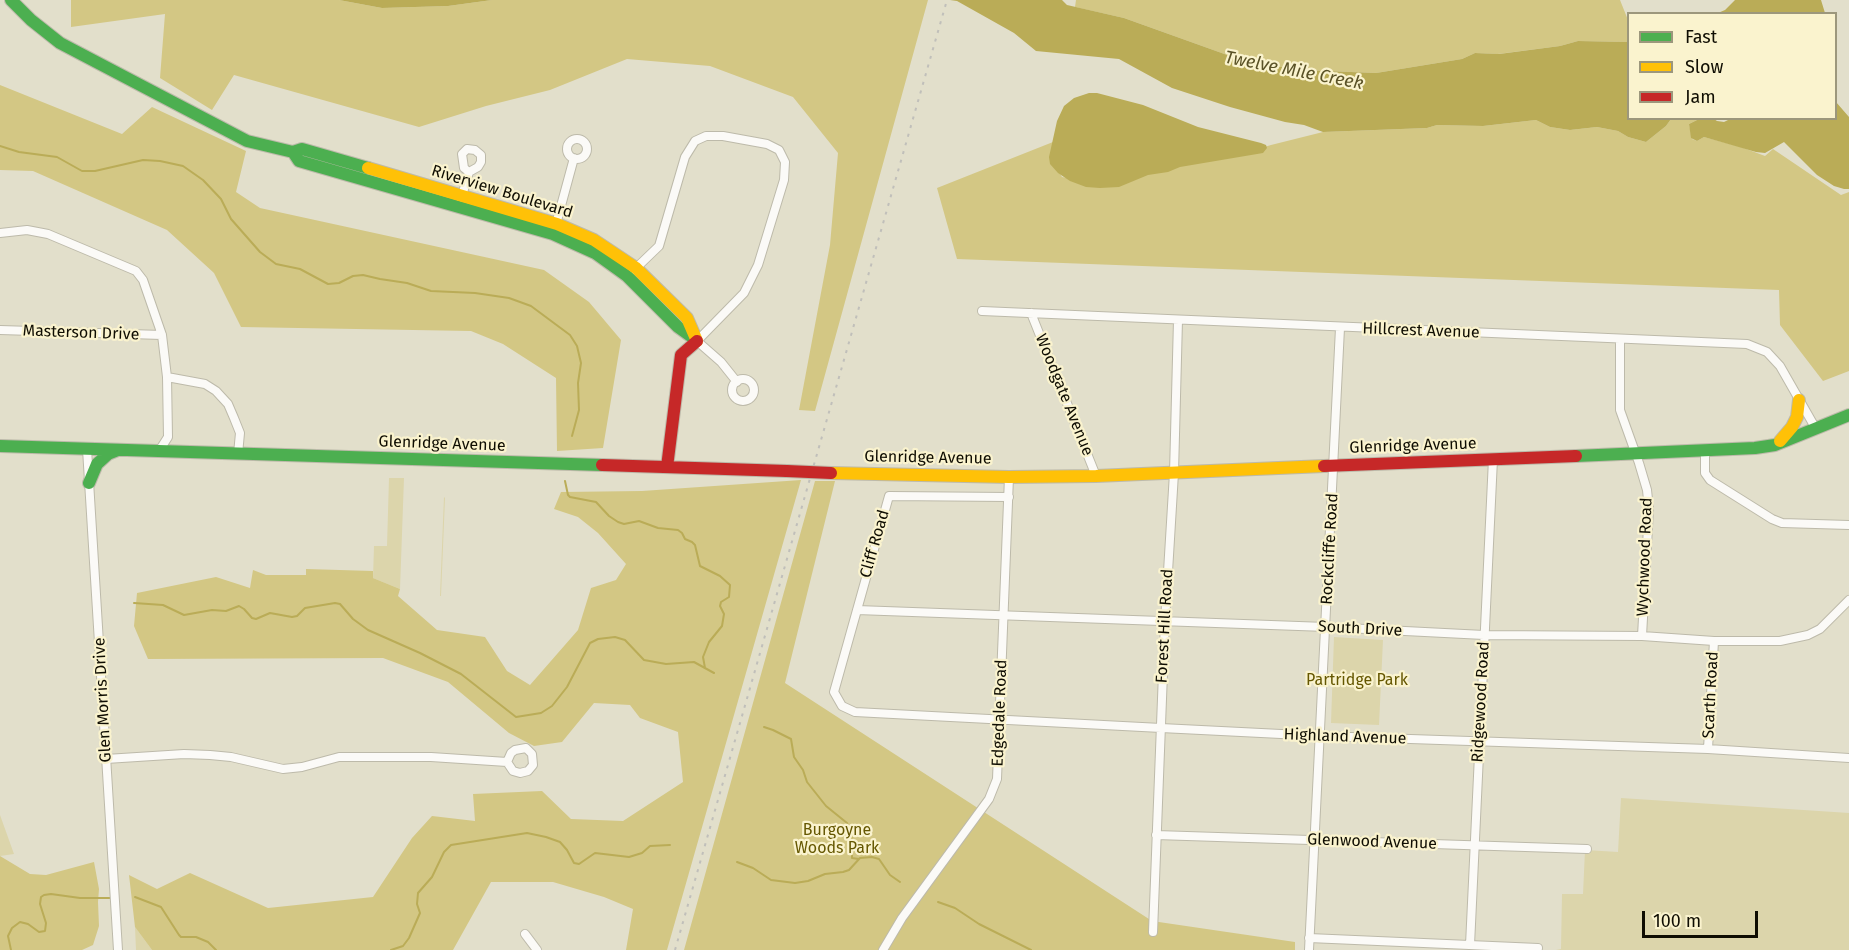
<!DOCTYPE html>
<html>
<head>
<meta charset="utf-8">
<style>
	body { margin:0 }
	#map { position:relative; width:1849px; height:950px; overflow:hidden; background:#e2dfcb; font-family:"Fira Sans",sans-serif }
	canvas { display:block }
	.legend { position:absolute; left:1627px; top:12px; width:210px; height:108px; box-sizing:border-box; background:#faf3ce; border:2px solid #9c977c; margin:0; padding:8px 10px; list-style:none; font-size:18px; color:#0f0d02 }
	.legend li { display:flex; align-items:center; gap:12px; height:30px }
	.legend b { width:30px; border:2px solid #9c977c }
	.scale { position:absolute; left:1642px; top:911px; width:116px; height:27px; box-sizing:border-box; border:3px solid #0f0d02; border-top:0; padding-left:8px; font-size:18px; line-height:21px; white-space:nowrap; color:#0f0d02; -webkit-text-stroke:4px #faf3ce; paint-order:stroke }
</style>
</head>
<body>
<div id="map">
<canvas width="1849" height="950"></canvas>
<ul class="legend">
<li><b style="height:8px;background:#4caf50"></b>Fast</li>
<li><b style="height:8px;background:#ffc107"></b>Slow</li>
<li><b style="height:8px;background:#c62828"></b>Jam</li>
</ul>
<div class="scale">100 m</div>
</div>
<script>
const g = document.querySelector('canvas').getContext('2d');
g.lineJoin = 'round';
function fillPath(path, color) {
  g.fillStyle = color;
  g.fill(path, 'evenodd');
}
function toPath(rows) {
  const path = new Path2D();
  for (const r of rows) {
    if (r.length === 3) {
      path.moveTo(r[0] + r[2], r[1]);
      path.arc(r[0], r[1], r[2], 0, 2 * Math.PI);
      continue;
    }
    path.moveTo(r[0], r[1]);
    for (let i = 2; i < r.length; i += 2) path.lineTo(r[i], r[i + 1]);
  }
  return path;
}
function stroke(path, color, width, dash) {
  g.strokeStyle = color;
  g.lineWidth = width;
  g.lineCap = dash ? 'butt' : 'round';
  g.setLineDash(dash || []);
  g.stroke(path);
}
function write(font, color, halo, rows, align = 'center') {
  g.font = font + ' "Fira Sans",sans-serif';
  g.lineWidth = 4.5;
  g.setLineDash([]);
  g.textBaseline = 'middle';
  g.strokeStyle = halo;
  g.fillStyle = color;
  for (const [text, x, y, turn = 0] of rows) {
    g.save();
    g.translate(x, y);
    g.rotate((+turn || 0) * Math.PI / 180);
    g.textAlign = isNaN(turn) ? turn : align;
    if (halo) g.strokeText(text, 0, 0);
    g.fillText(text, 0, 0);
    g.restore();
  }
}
fillPath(toPath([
	[389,478,404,478,400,589,373,578,374,546,387,546],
	[444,497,445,498,441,596,440,596],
	[1334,637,1383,640,1379,725,1331,723],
	[1621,798,1849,813,1849,950,1556,950,1561,949,1562,894,1583,894,1585,850,1618,852],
	[0,815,14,854,0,856],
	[135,927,152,950,136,950]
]), '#dcd5ab');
fillPath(toPath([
	[71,0,339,0,382,8,448,6,492,0,928,0,815,411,799,410,830,245,838,153,793,97,710,66,627,59,550,90,486,106,419,127,234,75,212,110,160,78,165,14,71,27],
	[1076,0,1620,0,1628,20,1628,42,1578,41,1560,46,1498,54,1475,53,1462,59,1376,73,1301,70,1244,61,1124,18,1075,7],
	[0,85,122,134,152,107,246,151,236,192,260,208,544,270,589,302,621,340,603,448,557,451,556,378,503,344,471,331,241,327,214,273,167,230,33,171,0,170],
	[1671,119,1699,119,1689,124,1692,139,1697,141,1704,137,1741,147,1765,156,1773,149,1841,195,1849,192,1849,371,1823,381,1780,325,1779,290,957,259,937,188,1053,142,1052,160,1062,177,1072,179,1232,157,1271,145,1323,132,1427,128,1437,125,1483,126,1536,120,1550,127,1570,130,1597,127,1618,131,1628,137,1646,142,1666,126],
	[801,480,667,950,626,950,633,909,604,897,553,882,491,882,453,950,152,950,135,927,129,875,157,889,190,873,268,908,373,897,412,838,432,816,475,821,473,794,542,791,571,819,623,821,683,782,678,732,640,718,630,705,594,703,562,742,534,746,509,733,448,682,383,658,148,659,134,626,137,593,216,577,250,588,253,570,266,575,306,575,306,569,373,571,373,578,400,589,398,596,437,630,485,637,507,671,530,685,578,630,591,588,616,580,626,564,598,533,578,517,554,509,561,492,642,491],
	[815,481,835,481,785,683,1152,921,1295,942,1295,950,684,950],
	[0,856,30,874,46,875,94,862,99,889,98,902,99,926,93,945,82,950,0,950]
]), '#d3c784');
fillPath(toPath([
	[339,0,492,0,448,6,382,8],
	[950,0,1062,0,1067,5,1124,18,1244,61,1301,70,1376,73,1462,59,1475,53,1499,54,1560,46,1578,41,1628,42,1628,118,1671,119,1666,126,1646,142,1628,137,1618,131,1597,127,1570,130,1550,127,1536,120,1483,126,1437,125,1427,128,1323,132,1304,125,1285,122,1230,107,1172,88,1119,59,1036,51,1014,33,957,1],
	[1735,0,1821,0,1825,13,1718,13,1725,10],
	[1089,93,1097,93,1143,105,1198,127,1261,143,1266,145,1267,148,1263,153,1180,167,1168,172,1148,175,1119,187,1100,188,1086,187,1070,181,1058,173,1050,164,1049,157,1057,121,1064,106,1074,98],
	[1836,102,1849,117,1849,189,1844,189,1834,186,1817,175,1784,142,1765,153,1756,152,1704,137,1697,141,1691,138,1689,124,1699,119,1714,119,1717,121,1724,122,1732,118,1836,118]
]), '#baac57');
stroke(toPath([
	[0,146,19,152,57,157,82,171,95,171,143,160,160,161,183,166,203,180,221,199,231,219,260,252,276,264,300,269,328,284,339,283,353,276,363,275,380,279,407,283,431,291,475,293,509,298,531,306,570,335,577,346,581,363,578,383,579,410,572,436],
	[565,481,568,495,570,497,596,502,609,516,618,522,624,524,639,521,658,528,678,530,682,533,685,539,692,542,695,545,700,566,720,576,730,585,729,597,721,602,720,606,724,614,722,626,709,642,703,657,705,668],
	[134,603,163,605,184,615,212,610,226,611,239,606,244,609,252,618,256,619,270,613,292,617,297,616,305,608,335,603,340,604,353,619,368,630,420,653,461,674,516,717,541,713,552,706,567,687,590,643,598,639,615,637,625,640,644,660,666,664,694,662,714,673],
	[764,727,773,730,791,739,794,757,803,770,807,782,826,806,847,823,852,839,852,858,859,859],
	[737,862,753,868,771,880,795,883,808,881,825,874,843,872,849,870,860,858,872,857,879,859,890,875,900,882],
	[135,897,161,907,179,935,181,937,196,937,208,942,216,950],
	[938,902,955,908,979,924,1031,950],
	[11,950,8,936,12,928,20,922,28,924,39,932,45,931,46,923,40,904,41,897,44,895,51,894,80,898,110,898],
	[391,950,403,946,409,938,420,913,417,904,418,893,432,877,444,852,451,845,527,833,546,837,560,842,567,850,574,863,579,864,595,853,629,857,642,853,650,846,670,845]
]), '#baac57', 2);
const street = toPath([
	[577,149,10],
	[461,199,469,172,478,167,481,162,481,155,475,150,467,149,462,154,464,168,469,172],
	[555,228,574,158],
	[0,233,27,230,48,234,136,271,143,280,162,335,167,377,168,437,159,451],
	[634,270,659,246,685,157,695,141,706,136,723,136,767,144,779,150,785,162,784,180,758,265,744,293,697,341,721,362,737,382],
	[982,311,1747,344,1767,352,1780,366,1816,429],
	[1031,313,1096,476],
	[0,330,162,335],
	[1620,339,1620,410,1639,463,1647,490,1649,509,1642,636],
	[167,377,205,384,216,391,228,404,234,418,240,433,238,454],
	[743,390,11],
	[87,449,118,950],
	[1705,449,1705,473,1710,480,1772,519,1782,523,1849,525],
	[1009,497,889,496,834,692,842,706,855,712,1161,728,1321,736,1708,749,1849,758],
	[857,610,1326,627,1484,635,1642,636,1714,641,1780,641,1808,635,1820,629,1849,600],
	[1708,749,1714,641],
	[106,759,184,754,210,755,231,757,283,769,302,767,339,757,431,757,507,762,513,771,520,773,528,771,533,765,532,754,526,748,515,750,511,753,507,762],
	[1156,835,1587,849],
	[1153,932,1165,621,1174,473,1178,320],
	[525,934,537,950],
	[1309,938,1538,948],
	[1470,945,1493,459],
	[883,950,902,918,989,799,997,779,1009,477],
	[1309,950,1340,328]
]);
const fast = toPath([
	[11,0,31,20,60,43,247,141,293,152,302,149,368,168],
	[293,152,299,161,553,234,595,253,627,276,678,327,696,340],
	[0,446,602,465],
	[1576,456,1755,448,1775,445,1849,415],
	[89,483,97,464,108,454,118,450]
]);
const slow = toPath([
	[368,168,557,224,594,240,636,268,687,318,697,341],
	[1780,441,1792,427,1797,417,1799,400],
	[831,473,1009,477,1096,476,1324,466]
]);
const jam = toPath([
	[602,465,787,471],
	[1324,466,1576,456],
	[667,467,681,355,697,341]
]);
stroke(street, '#bdbaaa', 10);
stroke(fast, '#bdbaaa', 14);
stroke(slow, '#bdbaaa', 14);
stroke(jam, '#bdbaaa', 14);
stroke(street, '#fbfaf7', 8);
stroke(fast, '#4caf50', 12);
stroke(slow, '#ffc107', 12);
stroke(jam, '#c62828', 12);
stroke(toPath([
	[675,950,947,0]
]), '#c0bfba', 2, [3, 6]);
const jamBridge = toPath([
	[787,471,831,473]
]);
stroke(jamBridge, '#bdbaaa', 14, []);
stroke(jamBridge, '#c62828', 12);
write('16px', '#0f0d02', '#faf3ce', [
	["Riverview Boulevard",502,192,17],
	["Hillcrest Avenue",1421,331,2],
	["Masterson Drive",81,333,2],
	["Woodgate Avenue",1064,395,68],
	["Glenridge Avenue",442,444,2],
	["Glenridge Avenue",1413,446,-2],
	["Glenridge Avenue",928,458,1],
	["Cliff Road",875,544,-74],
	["Rockcliffe Road",1330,549,-87],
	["Wychwood Road",1645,557,-88],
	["Forest Hill Road",1165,626,-87],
	["South Drive",1360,629,3],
	["Scarth Road",1711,695,-87],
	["Glen Morris Drive",103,700,-93],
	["Ridgewood Road",1481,702,-87],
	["Edgedale Road",1000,713,-88],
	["Highland Avenue",1345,737,2],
	["Glenwood Avenue",1372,842,2]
]);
write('16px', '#655701', '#faf3ce', [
	["Partridge Park",1357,681],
	["Burgoyne",837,831],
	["Woods Park",837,849]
]);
write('italic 18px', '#5a5227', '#faf3ce', [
	["Twelve Mile Creek",1294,71,11]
]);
</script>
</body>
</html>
